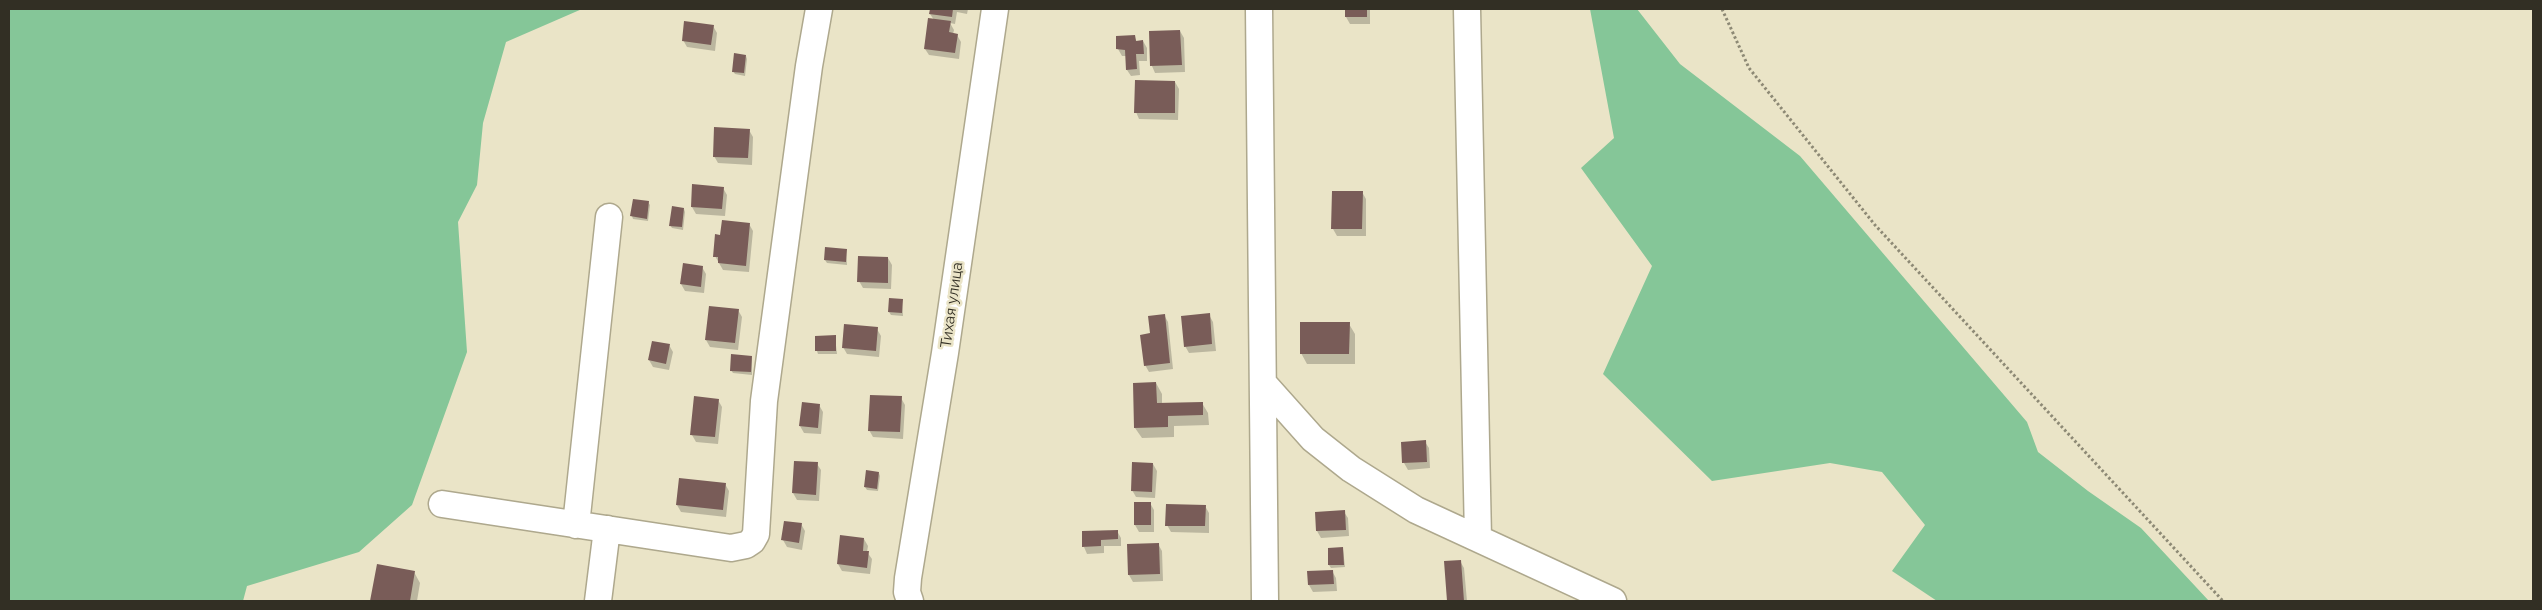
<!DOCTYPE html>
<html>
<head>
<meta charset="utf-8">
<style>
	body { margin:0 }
	#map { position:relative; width:2542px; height:610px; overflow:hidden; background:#eae4c7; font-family:Raleway,sans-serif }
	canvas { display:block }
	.frame { position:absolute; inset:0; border:10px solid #322f24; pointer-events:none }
</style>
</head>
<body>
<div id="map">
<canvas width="2542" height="610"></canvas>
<div class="frame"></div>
</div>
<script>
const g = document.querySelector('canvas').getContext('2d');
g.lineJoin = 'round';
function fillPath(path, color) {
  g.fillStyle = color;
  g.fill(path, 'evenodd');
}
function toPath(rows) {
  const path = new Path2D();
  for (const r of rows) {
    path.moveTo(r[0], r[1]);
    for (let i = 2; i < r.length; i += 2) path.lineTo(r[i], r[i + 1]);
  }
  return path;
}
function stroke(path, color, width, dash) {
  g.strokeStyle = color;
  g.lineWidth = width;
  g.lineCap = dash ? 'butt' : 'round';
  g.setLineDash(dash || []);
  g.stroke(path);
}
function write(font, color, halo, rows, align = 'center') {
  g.font = font + ' Raleway,sans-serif';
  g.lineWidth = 5;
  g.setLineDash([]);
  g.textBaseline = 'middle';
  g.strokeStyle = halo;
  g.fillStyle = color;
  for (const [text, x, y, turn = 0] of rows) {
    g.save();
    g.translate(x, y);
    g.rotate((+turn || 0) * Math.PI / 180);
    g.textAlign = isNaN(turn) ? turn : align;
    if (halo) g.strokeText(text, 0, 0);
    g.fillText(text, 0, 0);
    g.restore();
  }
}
fillPath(toPath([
	[9,9,582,9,506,42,483,123,477,185,458,222,467,352,412,505,359,552,247,586,243,601,9,601],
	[1590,9,1637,9,1680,64,1800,156,2027,422,2038,452,2088,491,2141,528,2209,601,1937,601,1892,571,1925,525,1882,472,1830,463,1712,481,1603,374,1652,266,1581,168,1614,138]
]), '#85c698');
fillPath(toPath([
	[931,9,968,9,967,14,957,12,955,24,950,23,954,30,953,34,957,35,961,42,959,59,929,55,925,49,934,20,930,14],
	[1346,9,1370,9,1370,24,1350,24,1346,17],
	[713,26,717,33,715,51,687,47,683,40],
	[1180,31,1184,38,1185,72,1155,73,1152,66,1150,32],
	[1134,36,1137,42,1143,41,1147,48,1147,61,1139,61,1140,75,1131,76,1127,70,1126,56,1122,56,1118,49],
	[746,56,747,59,745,76,735,74,733,71],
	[1175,82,1179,89,1178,120,1139,119,1136,112],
	[749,130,753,137,752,165,718,163,714,156],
	[723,188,727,195,725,216,696,214,692,207],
	[1362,192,1366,199,1366,236,1337,236,1333,229],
	[648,202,650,205,648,221,633,219,632,216],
	[684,209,685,212,683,230,672,228,670,225],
	[749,224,753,231,749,272,723,270,715,256,722,236],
	[846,250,847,265,827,263,825,260],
	[888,258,892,265,891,289,863,288,859,281],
	[702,267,706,274,704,293,685,291,681,284],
	[902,300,903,316,891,315,889,312],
	[738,310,742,317,738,350,710,347,706,340],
	[1164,315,1168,322,1173,369,1149,372,1145,365],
	[1209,315,1213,322,1216,351,1189,353,1185,346],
	[1349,324,1355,334,1355,364,1307,364,1301,353],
	[877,329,881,336,879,357,847,354,843,347],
	[835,337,837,354,818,354,817,351],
	[669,345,673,352,669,370,653,367,649,360],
	[752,357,752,375,733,373,731,370],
	[1156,383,1162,394,1162,404,1202,403,1208,413,1209,425,1174,426,1174,437,1142,438,1135,428],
	[901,398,905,405,903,439,873,437,869,430],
	[718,400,722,407,718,444,696,442,692,435],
	[819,405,823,412,821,434,804,433,800,426],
	[1425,442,1429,448,1430,468,1408,470,1404,463],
	[817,464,821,470,819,501,797,500,793,493],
	[1153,464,1157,471,1155,498,1136,497,1132,490],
	[879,473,880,476,878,491,867,490,865,487],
	[725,484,729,491,726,517,681,512,677,505],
	[1135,503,1150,503,1154,510,1154,532,1139,532,1135,525],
	[1205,506,1209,513,1209,533,1171,532,1167,525],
	[1344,512,1348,518,1349,536,1321,538,1317,531,1316,513],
	[801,524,805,531,802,550,787,547,783,540],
	[1117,531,1121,538,1121,546,1104,546,1104,553,1087,554,1084,547],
	[864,539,868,546,867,552,872,559,870,574,842,571,838,564],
	[1158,544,1162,551,1163,581,1133,582,1129,575],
	[1343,549,1345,567,1331,568,1329,565],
	[1460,561,1464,568,1467,601,1448,601,1445,562],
	[378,566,414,572,420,583,417,601,372,601],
	[1332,571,1336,578,1337,591,1313,592,1309,585]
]), '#0003');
fillPath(toPath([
	[930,9,953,9,952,17,929,14],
	[1345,9,1367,9,1367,17,1345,17],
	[928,18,951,21,949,32,958,34,955,53,924,49],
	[684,21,714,25,711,45,682,41],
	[1180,30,1182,65,1150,66,1149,31],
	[1135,35,1136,41,1143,40,1144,54,1136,54,1137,69,1126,70,1125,50,1116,49,1116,36],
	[734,53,746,55,744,73,732,72],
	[1135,80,1175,81,1175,113,1134,113],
	[714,127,750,129,748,158,713,157],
	[692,184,724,187,722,209,691,207],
	[1332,191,1363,191,1362,229,1331,229],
	[633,199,649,201,647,219,630,216],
	[672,206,684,208,682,227,669,226],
	[722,220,750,223,746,266,718,263,718,257,713,257,715,234,720,235],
	[825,247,847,249,846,262,824,260],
	[858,256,888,257,888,283,857,282],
	[683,263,703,266,701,287,680,284],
	[889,298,903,299,902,313,888,312],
	[709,306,739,309,735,343,705,340],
	[1210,313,1212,344,1184,347,1181,316],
	[1165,314,1170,363,1144,366,1140,335,1150,333,1148,316],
	[1300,322,1350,322,1349,354,1300,354],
	[844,324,878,327,876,351,842,348],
	[836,335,836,351,815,351,815,336],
	[652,341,670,344,666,364,648,360],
	[731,354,752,356,751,372,730,371],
	[1156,382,1157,403,1203,402,1203,415,1168,416,1168,427,1134,428,1133,383],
	[870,395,902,396,900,432,868,431],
	[694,396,719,399,715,437,690,435],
	[802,402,820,404,818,428,799,426],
	[1426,440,1427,462,1402,463,1401,442],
	[794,461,818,462,816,495,792,493],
	[1132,462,1153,463,1152,492,1131,491],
	[866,470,879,472,877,489,864,487],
	[679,478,726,483,723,510,676,505],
	[1134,502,1151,502,1151,525,1134,525],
	[1166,504,1206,505,1205,526,1165,526],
	[1345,510,1346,530,1316,531,1315,512],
	[784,521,802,523,799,543,781,540],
	[1118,530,1118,539,1101,540,1101,546,1082,547,1082,531],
	[840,535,864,538,863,551,869,551,867,568,837,564],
	[1159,543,1160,574,1128,575,1127,544],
	[1343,547,1344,565,1328,565,1328,548],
	[1461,560,1464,601,1447,601,1444,561],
	[377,564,415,571,410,601,370,601],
	[1333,570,1334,584,1308,585,1307,571]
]), '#795c58');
const minor = toPath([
	[1259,9,1265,601],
	[1467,9,1478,538],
	[1263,383,1313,439,1351,469,1416,510,1613,601],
	[442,504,731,548,746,545,752,541,756,534,764,401,809,66,819,9],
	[576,525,609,217],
	[598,601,607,529],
	[910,601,907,592,908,578,945,353,995,9]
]);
stroke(minor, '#aea88d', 29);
stroke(toPath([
	[1722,9,1749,68,1875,225,2223,601]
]), '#8d8975', 3, [2.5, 2.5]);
stroke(minor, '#fff', 26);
write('15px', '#322f24', '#eae4c7', [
	["Тихая улица",952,305,-82]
]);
</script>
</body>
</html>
